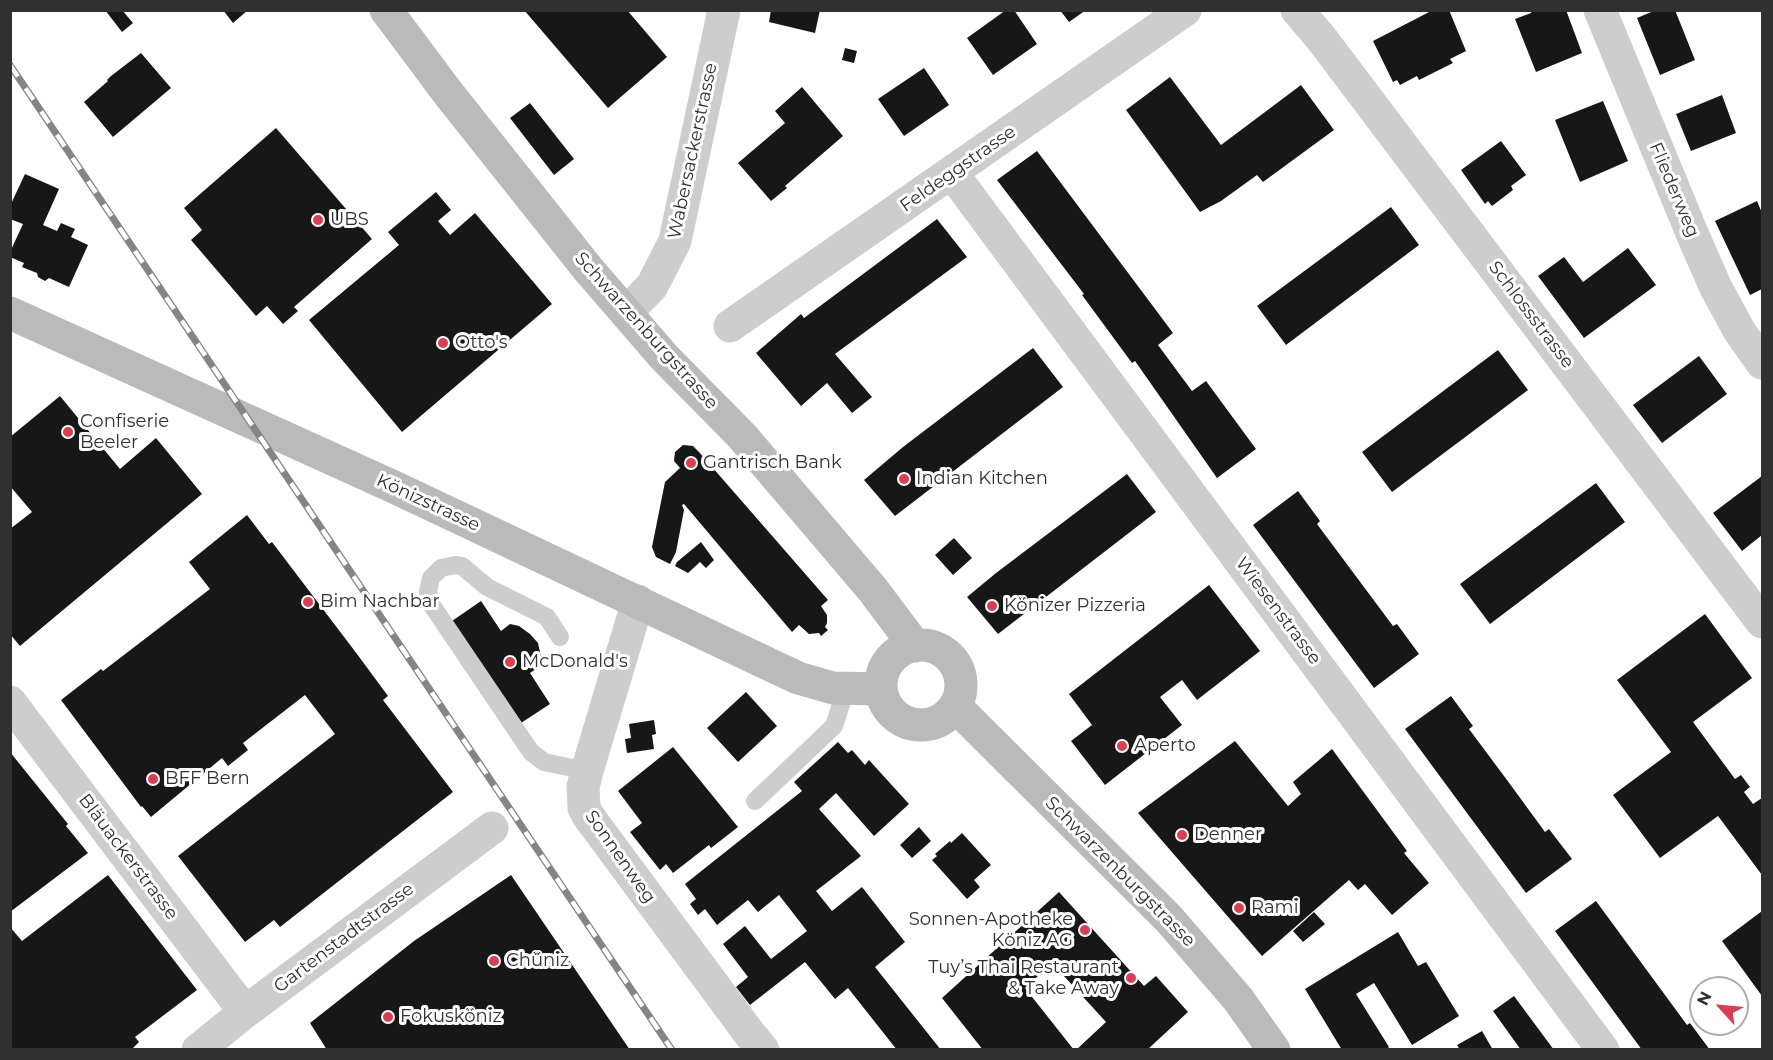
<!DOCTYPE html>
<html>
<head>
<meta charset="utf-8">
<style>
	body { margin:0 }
	#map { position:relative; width:1773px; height:1060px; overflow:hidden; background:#fff; font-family:Montserrat,sans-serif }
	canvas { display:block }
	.frame { position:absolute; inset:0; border:12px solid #303030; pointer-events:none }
	.north { position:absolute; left:1689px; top:976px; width:60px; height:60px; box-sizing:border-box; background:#fff; border:2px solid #acacac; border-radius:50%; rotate:297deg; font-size:16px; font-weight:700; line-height:24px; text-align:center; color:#303030 }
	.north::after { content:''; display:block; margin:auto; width:21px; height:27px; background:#db3e51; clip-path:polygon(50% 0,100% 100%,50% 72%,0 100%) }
</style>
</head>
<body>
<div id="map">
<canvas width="1773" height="1060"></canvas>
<div class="frame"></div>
<div class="north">N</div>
</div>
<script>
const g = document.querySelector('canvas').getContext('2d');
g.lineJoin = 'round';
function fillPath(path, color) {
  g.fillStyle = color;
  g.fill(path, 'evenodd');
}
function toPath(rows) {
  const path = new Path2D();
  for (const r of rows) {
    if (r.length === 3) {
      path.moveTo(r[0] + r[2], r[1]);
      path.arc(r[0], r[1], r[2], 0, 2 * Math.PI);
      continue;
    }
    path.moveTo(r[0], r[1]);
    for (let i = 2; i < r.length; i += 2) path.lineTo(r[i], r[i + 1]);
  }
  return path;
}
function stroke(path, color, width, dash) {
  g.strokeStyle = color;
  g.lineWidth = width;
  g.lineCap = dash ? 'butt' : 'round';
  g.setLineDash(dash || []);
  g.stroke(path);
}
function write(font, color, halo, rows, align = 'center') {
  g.font = font + ' Montserrat,sans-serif';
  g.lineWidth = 6;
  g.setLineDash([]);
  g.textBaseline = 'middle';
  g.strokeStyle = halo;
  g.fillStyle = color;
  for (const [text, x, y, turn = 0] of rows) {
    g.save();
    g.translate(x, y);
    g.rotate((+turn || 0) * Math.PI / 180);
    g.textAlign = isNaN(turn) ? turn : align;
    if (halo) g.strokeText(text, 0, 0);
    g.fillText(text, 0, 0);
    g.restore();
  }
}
fillPath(toPath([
	[105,10,122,10,133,23,122,32],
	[223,10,248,10,233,23],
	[524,10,627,10,667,57,608,108],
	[771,10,820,10,815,33,769,22],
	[1006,10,1014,10,1037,44,993,75,967,38],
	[1060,10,1086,10,1069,22],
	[1433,10,1449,10,1466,51,1450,59,1453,63,1419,80,1417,76,1400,85,1397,80,1393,82,1373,41],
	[1566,10,1582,53,1536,72,1515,19,1531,13,1532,10],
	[1656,10,1675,10,1695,60,1660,75,1637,18],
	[845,48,857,51,854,63,842,60],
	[141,53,171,88,113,137,84,102,108,81,107,80,111,76],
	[924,68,949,105,904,136,878,99],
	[1170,77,1221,145,1301,85,1334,130,1263,182,1257,175,1221,201,1200,212,1126,110],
	[802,87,843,136,785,186,787,188,771,201,738,163,785,123,775,111],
	[1722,95,1736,133,1691,151,1676,114],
	[1603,101,1628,161,1580,182,1555,120],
	[530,103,574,159,554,175,510,118],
	[276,128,372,239,294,307,298,311,283,324,267,306,256,316,191,240,202,230,184,208],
	[1501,141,1526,175,1511,186,1513,190,1492,206,1488,201,1485,204,1461,170],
	[1037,151,1173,333,1158,345,1192,391,1206,381,1256,449,1217,478,1135,361,1132,363,1082,295,1084,294,997,180],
	[25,174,59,189,43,225,57,231,61,223,75,229,71,237,88,245,69,287,49,278,45,281,38,277,37,273,22,267,24,263,10,257,10,252,23,224,10,219,10,206],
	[436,192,451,210,438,221,450,235,475,213,552,304,402,432,309,320,399,245,388,232],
	[1757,201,1762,213,1762,289,1750,295,1715,221],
	[1391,207,1419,245,1286,345,1257,306],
	[937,219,967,257,835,354,872,397,852,413,827,383,801,406,756,353,801,314,804,318],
	[1628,248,1656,285,1584,338,1538,276,1564,257,1583,282],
	[1033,348,1063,387,895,516,864,480,903,447],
	[1498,350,1528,390,1392,492,1362,452],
	[1699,356,1727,394,1662,443,1633,405],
	[60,396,120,469,156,438,202,494,20,646,10,634,10,529,32,512,10,486,10,437],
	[683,445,693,446,699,452,828,600,821,606,827,615,827,623,825,627,828,630,821,636,819,633,809,634,799,625,792,632,684,504,682,505,684,510,676,552,670,564,656,557,652,547,665,482,680,468,674,461,675,452],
	[1127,474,1156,512,998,634,967,597,996,573],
	[1762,476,1762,535,1742,551,1713,513],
	[1596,483,1625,522,1490,624,1460,584],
	[1298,491,1320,521,1317,524,1393,626,1397,624,1419,654,1374,688,1253,525],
	[247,515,269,544,272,542,357,654,388,696,383,700,453,792,280,927,274,920,245,942,178,856,335,734,305,695,243,743,248,750,228,766,222,758,151,817,142,806,141,807,61,700,101,669,103,671,210,589,189,562],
	[954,538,972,558,953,575,935,555],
	[701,542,714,560,706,568,700,562,688,573,675,566,677,562],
	[1209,585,1260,651,1197,700,1182,680,1160,697,1182,725,1105,785,1071,741,1092,725,1069,694],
	[481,601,501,631,510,624,519,626,530,634,538,643,541,657,540,664,539,667,530,673,550,704,521,723,452,621],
	[1705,614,1752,678,1693,722,1735,779,1741,775,1750,787,1744,792,1753,804,1762,798,1762,875,1718,816,1660,858,1613,795,1671,752,1617,680],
	[746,692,777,726,738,762,707,728],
	[1451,696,1473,726,1469,729,1507,780,1545,832,1549,829,1572,859,1526,893,1405,729],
	[654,720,656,734,652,735,654,749,627,753,625,739,631,738,629,724],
	[1235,741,1288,806,1301,794,1293,782,1332,749,1407,851,1404,853,1429,883,1392,915,1365,884,1358,890,1349,880,1262,956,1138,813],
	[838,742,848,753,852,750,865,765,869,760,909,804,874,836,836,793,819,809,861,856,816,891,832,911,862,887,905,942,875,967,941,1050,897,1050,848,988,835,999,805,962,750,1005,736,987,748,977,723,944,745,926,771,959,807,931,779,895,758,912,748,900,717,925,705,909,698,915,690,904,696,899,685,884,802,791,794,782],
	[673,747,738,827,711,848,709,845,673,873,666,864,660,870,630,832,642,823,618,791],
	[10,752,68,824,66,826,88,853,10,912],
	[919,827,931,841,912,858,900,845],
	[962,833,991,865,974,880,980,887,967,899,932,860,937,856,935,854,950,841,951,843],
	[108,875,197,990,135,1037,139,1042,131,1050,10,1050,10,927,22,941],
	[511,875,630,1050,327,1050,310,1023,414,941],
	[1059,892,1144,986,1156,976,1188,1012,1147,1050,1076,1050,1106,1022,1052,963,1025,988,1074,1050,983,1050,942,998],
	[1596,901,1687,1025,1690,1023,1710,1050,1642,1050,1555,931],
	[1762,911,1762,996,1722,941],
	[1314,912,1325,924,1303,942,1293,931],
	[1398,932,1418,966,1426,962,1459,1016,1412,1045,1374,983,1356,994,1389,1047,1386,1050,1342,1050,1305,989],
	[1514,996,1554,1050,1521,1050,1493,1011],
	[1482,1031,1493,1050,1460,1050,1457,1045]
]), '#171717');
stroke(toPath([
	[560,637,547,617,487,587,462,566,455,565,441,568,431,578,428,592,431,604,531,752,544,762,587,771],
	[755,801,834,726,846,689]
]), '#cdcdcd', 18);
stroke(toPath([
	[1297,10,1321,38,1762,622],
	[1600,10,1694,238,1716,288,1740,332,1762,363],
	[952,173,1603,1050],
	[626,313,652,286,675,241,724,10],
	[730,326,1185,10],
	[638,601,587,771,583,787,584,808,589,817,749,1033,763,1050],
	[10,702,245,1012],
	[198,1050,245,1012,492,828]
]), '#cdcdcd', 33);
stroke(toPath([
	[386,10,448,93,588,269,665,358,742,436,873,590,915,646],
	[10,313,394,487,798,678,833,688,881,689],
	[921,685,40],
	[955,706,1169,919,1238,999,1274,1050]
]), '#bababa', 33);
const rail = toPath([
	[10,65,672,1050]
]);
stroke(rail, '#858585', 7);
stroke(rail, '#fff', 4.5, [14]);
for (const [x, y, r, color] of [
	[318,220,6,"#db3e51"],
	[443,343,6,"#db3e51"],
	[68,432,6,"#db3e51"],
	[691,463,6,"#db3e51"],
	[904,479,6,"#db3e51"],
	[308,602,6,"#db3e51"],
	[992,606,6,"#db3e51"],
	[510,662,6,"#db3e51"],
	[1122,746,6,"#db3e51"],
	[153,779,6,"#db3e51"],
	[1182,835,6,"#db3e51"],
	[1239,908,6,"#db3e51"],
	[1085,930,6,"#db3e51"],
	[494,961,6,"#db3e51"],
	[1131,978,6,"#db3e51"],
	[388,1017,6,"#db3e51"]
]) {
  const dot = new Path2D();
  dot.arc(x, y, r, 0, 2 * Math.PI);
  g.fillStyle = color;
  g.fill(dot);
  stroke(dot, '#fff', 2);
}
write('18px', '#303030', '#fff', [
	["Wabersackerstrasse",693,151,-78],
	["Feldeggstrasse",958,169,-35],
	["Fliederweg",1674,190,67],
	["Schlossstrasse",1531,315,53],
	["Schwarzenburgstrasse",646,331,48],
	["Könizstrasse",428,503,25],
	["Wiesenstrasse",1278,611,53],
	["Bläuackerstrasse",128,857,53],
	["Sonnenweg",620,857,55],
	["Schwarzenburgstrasse",1120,872,45],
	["Gartenstadtstrasse",344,938,-37]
]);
write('18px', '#303030', '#fff', [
	["UBS",330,220],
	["Otto's",455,343],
	["Confiserie",80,422],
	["Beeler",80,443],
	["Gantrisch Bank",703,463],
	["Indian Kitchen",916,479],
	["Bim Nachbar",320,602],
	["Könizer Pizzeria",1004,606],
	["McDonald's",522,662],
	["Aperto",1134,746],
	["BFF Bern",165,779],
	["Denner",1194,835],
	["Rami",1251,908],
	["Sonnen-Apotheke",1073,920,"right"],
	["Köniz AG",1073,941,"right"],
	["Chüniz",506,961],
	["Tuy’s Thai Restaurant",1119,968,"right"],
	["& Take Away",1119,989,"right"],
	["Fokusköniz",400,1017]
], 'left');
</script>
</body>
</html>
